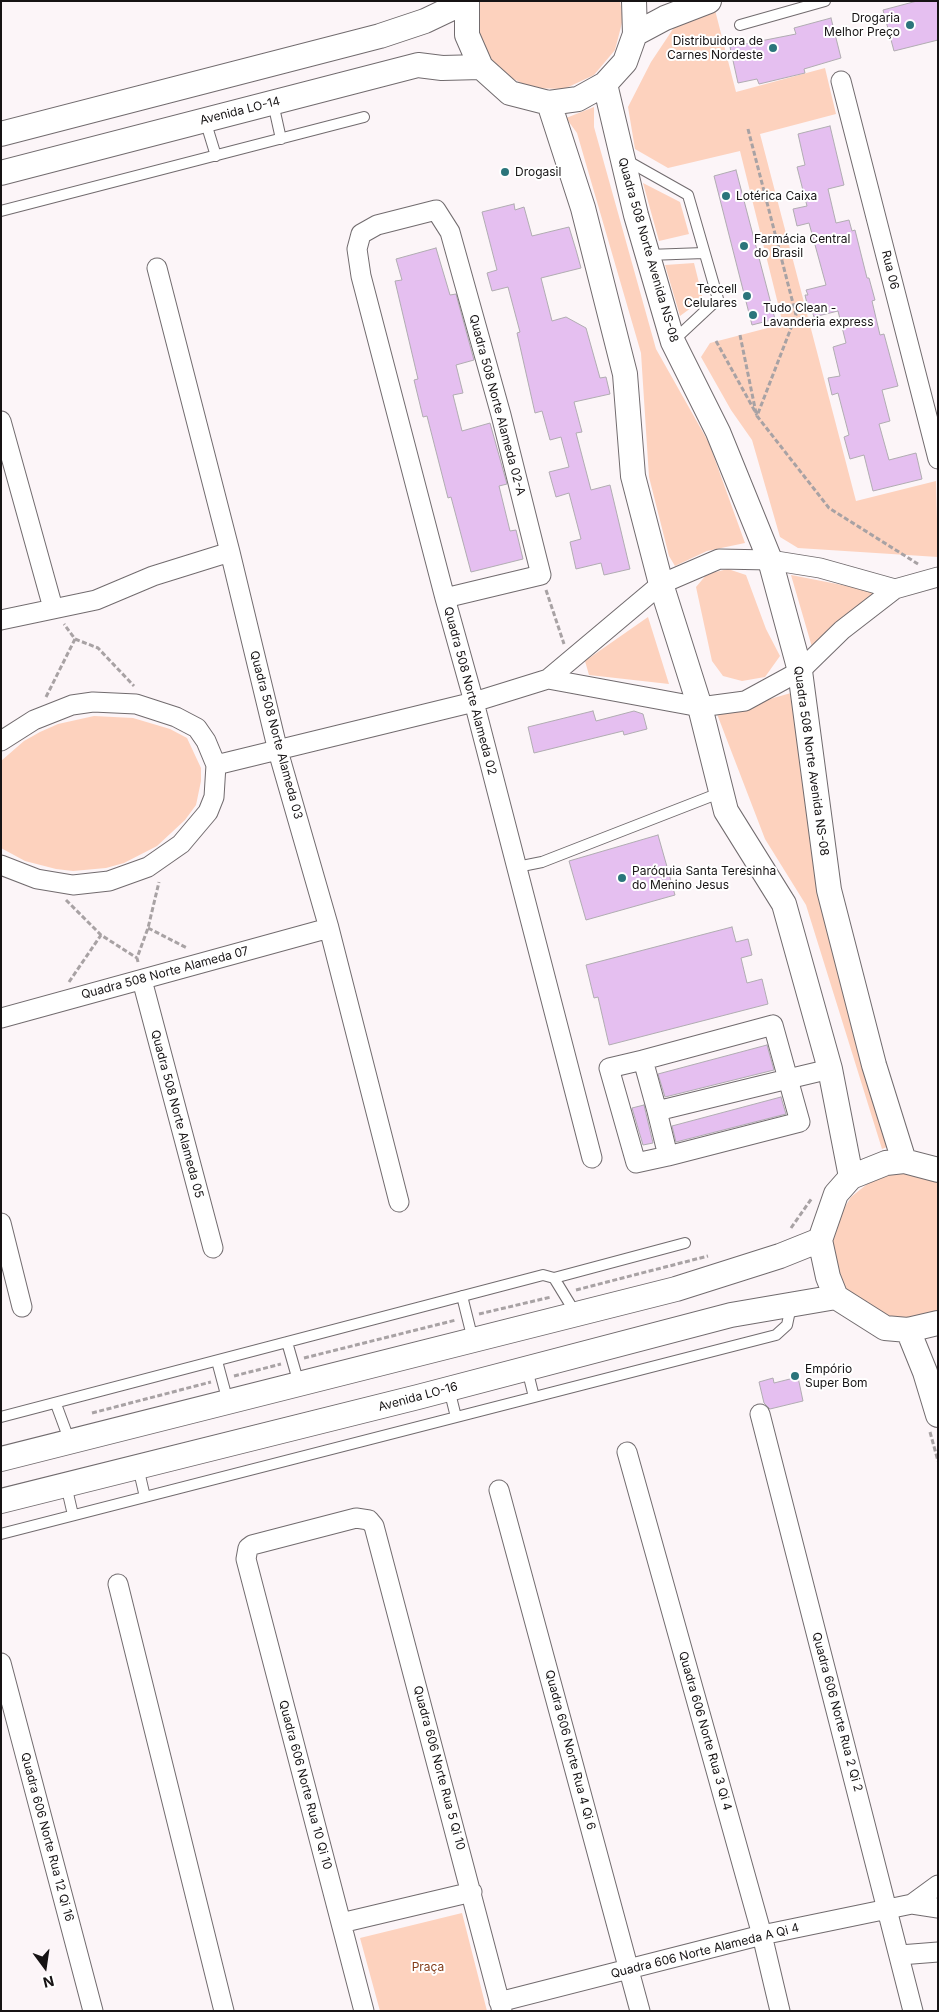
<!DOCTYPE html>
<html>
<head>
<meta charset="utf-8">
<style>
	body { margin:0 }
	#map { position:relative; width:939px; height:2012px; overflow:hidden; background:#fcf5f8; font-family:Inter,sans-serif }
	canvas { display:block }
	.frame { position:absolute; inset:0; border:2px solid #161314; pointer-events:none }
	.north { position:absolute; left:20px; top:1942px; width:50px; height:50px; -webkit-text-stroke:4px #fff; paint-order:stroke; rotate:166deg; font-size:14px; font-weight:700; line-height:20px; text-align:center; color:#161314 }
	.north::after { content:''; display:block; margin:auto; width:18px; height:22px; background:#161314; clip-path:polygon(50% 0,100% 100%,50% 72%,0 100%) }
</style>
</head>
<body>
<div id="map">
<canvas width="939" height="2012"></canvas>
<div class="frame"></div>
<div class="north">N</div>
</div>
<script>
const g = document.querySelector('canvas').getContext('2d');
g.lineJoin = 'round';
function fillPath(path, color) {
  g.fillStyle = color;
  g.fill(path, 'evenodd');
}
function toPath(rows) {
  const path = new Path2D();
  for (const r of rows) {
    path.moveTo(r[0], r[1]);
    for (let i = 2; i < r.length; i += 2) path.lineTo(r[i], r[i + 1]);
  }
  return path;
}
function stroke(path, color, width, dash) {
  g.strokeStyle = color;
  g.lineWidth = width;
  g.lineCap = dash ? 'butt' : 'round';
  g.setLineDash(dash || []);
  g.stroke(path);
}
function write(font, color, halo, rows, align = 'center') {
  g.font = font + ' Inter,sans-serif';
  g.lineWidth = 4;
  g.setLineDash([]);
  g.textBaseline = 'middle';
  g.strokeStyle = halo;
  g.fillStyle = color;
  for (const [text, x, y, turn = 0] of rows) {
    g.save();
    g.translate(x, y);
    g.rotate((+turn || 0) * Math.PI / 180);
    g.textAlign = isNaN(turn) ? turn : align;
    if (halo) g.strokeText(text, 0, 0);
    g.fillText(text, 0, 0);
    g.restore();
  }
}
fillPath(toPath([
	[480,1,620,1,623,19,615,50,594,75,564,89,531,88,502,73,483,48,476,16],
	[715,10,736,92,825,68,836,114,760,134,856,501,936,481,938,557,798,548,780,537,752,440,731,410,701,357,710,343,783,324,740,151,668,168,635,149,628,107,651,62,677,23],
	[594,107,594,127,656,349,709,443,745,543,707,551,675,566,669,556,649,477,641,353,577,133,566,118],
	[643,183,680,202,689,234,659,241],
	[694,263,703,299,680,316,665,265],
	[728,569,746,575,766,629,780,656,765,677,742,681,723,676,712,661,696,587,707,574],
	[791,575,878,592,812,647],
	[648,617,669,684,589,675,585,661],
	[791,693,892,1145,882,1149,806,905,765,839,717,714],
	[94,716,133,718,170,729,187,738,201,768,201,781,196,805,185,820,157,846,124,863,106,868,73,871,56,869,25,861,1,848,1,761,24,741,40,732,58,724],
	[895,1172,920,1172,938,1178,938,1315,912,1322,887,1319,846,1290,835,1267,832,1242,838,1218,851,1197,871,1181],
	[462,1913,487,2011,380,2011,360,1938]
]), '#fdd2be');
const building = toPath([
	[917,1,938,1,938,40,894,51,883,10,917,1],
	[831,18,841,58,804,69,805,73,759,84,757,79,738,83,730,47,796,34,794,28,831,18],
	[830,126,844,185,828,189,836,223,849,220,852,231,855,230,867,278,869,278,875,300,872,301,880,335,884,334,898,386,882,390,890,421,879,424,889,460,916,453,922,479,873,491,864,455,850,459,844,437,849,435,838,393,832,395,828,378,840,376,833,347,846,343,838,311,814,317,812,311,809,312,805,295,808,295,806,290,826,285,809,223,797,226,793,209,807,206,797,167,805,165,798,134,830,126],
	[736,170,775,319,752,325,714,176,736,170],
	[514,204,515,210,524,207,532,236,569,227,576,250,581,268,541,278,552,321,566,317,586,328,600,378,606,377,610,394,574,402,582,432,576,433,591,490,610,485,630,569,604,575,601,563,576,569,570,542,581,539,569,493,556,497,549,472,569,467,561,437,550,440,542,411,535,413,517,333,520,332,508,287,492,291,487,273,497,270,482,212,514,204],
	[436,248,450,295,456,294,474,360,456,365,463,393,453,395,462,431,490,423,507,484,499,486,510,531,516,530,523,559,471,572,451,497,448,498,427,416,423,417,414,380,418,379,395,281,402,280,396,259,436,248],
	[593,711,596,721,634,711,643,714,647,729,624,735,623,731,534,753,528,727,593,711],
	[658,835,675,895,586,920,569,861,658,835],
	[732,927,736,942,748,939,752,955,741,958,747,983,762,979,768,1004,609,1045,598,997,594,998,586,965,732,927],
	[767,1045,774,1070,665,1097,658,1074,767,1045],
	[781,1097,786,1114,676,1142,672,1126,781,1097],
	[644,1105,653,1143,643,1145,632,1108,644,1105],
	[798,1377,803,1401,770,1409,764,1403,759,1382,773,1378,774,1383,798,1377]
]);
fillPath(building, '#e5bff0');
stroke(building, '#b0acb1', 1);
const service = toPath([
	[740,25,825,1],
	[273,103,281,139],
	[205,120,216,156],
	[626,160,688,195,718,299,673,341],
	[1,211,364,117],
	[648,255,704,253],
	[517,867,542,862,722,792],
	[554,1278,685,1243],
	[462,1296,473,1340],
	[287,1342,299,1384],
	[217,1361,228,1402],
	[527,1369,534,1397],
	[449,1389,456,1417],
	[56,1404,70,1442],
	[1,1417,543,1275,554,1278,576,1314],
	[138,1467,145,1497],
	[66,1485,73,1515],
	[1,1534,776,1335,787,1325,791,1306]
]);
const minor = toPath([
	[841,81,938,459],
	[157,268,230,552,278,751,329,928,399,1202],
	[1,421,53,608],
	[445,598,541,575,501,415,450,232,436,210,377,225,361,234,357,249,361,276,445,598,474,702,592,1158],
	[1,620,96,600,153,576,230,552],
	[548,679,700,707,745,701,800,671,842,630,895,589,938,577],
	[1,741,34,720,72,705,93,702,136,704,176,717,197,728,206,741,216,765,214,797,208,812,181,844,148,867,109,881,73,885,37,879,1,865],
	[216,765,474,702,548,679,661,584,719,559,770,560,820,568,895,589],
	[142,980,213,1248],
	[1,1018,329,928],
	[773,1025,788,1079,657,1111,643,1060,773,1025],
	[643,1060,609,1068,636,1163,668,1156],
	[657,1111,668,1156,800,1122,788,1079,830,1069],
	[1,1223,22,1307],
	[760,1414,913,2011],
	[627,1452,762,1935,780,2011],
	[499,1490,640,2011],
	[118,1584,224,2011],
	[1,1663,93,2011],
	[912,1904,938,1885],
	[341,1923,472,1892],
	[900,1955,938,1952],
	[499,2002,762,1935,912,1904,938,1908],
	[364,2011,246,1559,248,1548,252,1545,356,1518,369,1520,374,1526,502,2011]
]);
const tertiary = toPath([
	[467,1,467,35,481,67,510,93,549,103,578,99,605,84,625,62,635,34,634,1],
	[635,34,665,18,709,1],
	[605,84,636,215,673,342,718,432,770,560,800,671,829,890,874,1065,904,1161],
	[549,103,583,208,625,374,633,476,661,584,700,707,726,811,784,904,830,1069,851,1177],
	[1,134,380,36,425,21,467,1],
	[1,173,418,65,442,68,481,67],
	[938,1170,904,1161,886,1163,851,1177,836,1194,820,1240,828,1277,836,1297,885,1328,908,1330,938,1323],
	[908,1330,925,1372,938,1415],
	[1,1459,676,1289,780,1256,820,1240],
	[1,1501,418,1397,731,1315,836,1297]
]);
stroke(service, '#716b6e', 12);
stroke(minor, '#716b6e', 21);
stroke(tertiary, '#716b6e', 26);
stroke(toPath([
	[748,129,796,315,757,416,829,508,918,564],
	[740,335,756,413],
	[716,341,757,415],
	[546,590,564,644],
	[75,639,98,648,134,686],
	[46,697,75,639,64,624],
	[66,900,101,935,137,958],
	[148,928,187,948],
	[138,962,137,958,148,928,159,882],
	[69,982,101,935],
	[791,1228,812,1198],
	[576,1290,708,1256],
	[479,1314,551,1297],
	[304,1358,456,1320],
	[234,1376,281,1364],
	[92,1413,211,1382],
	[930,1432,938,1461]
]), '#a8a2a4', 3, [5, 2.5]);
stroke(service, '#fff', 10);
stroke(minor, '#fff', 19);
stroke(tertiary, '#fff', 24);
for (const [x, y, r, color] of [
	[910,25,5,"#2b757b"],
	[773,48,5,"#2b757b"],
	[505,172,5,"#2b757b"],
	[726,196,5,"#2b757b"],
	[744,246,5,"#2b757b"],
	[747,296,5,"#2b757b"],
	[753,315,5,"#2b757b"],
	[622,878,5,"#2b757b"],
	[795,1376,5,"#2b757b"]
]) {
  const dot = new Path2D();
  dot.arc(x, y, r, 0, 2 * Math.PI);
  g.fillStyle = color;
  g.fill(dot);
  stroke(dot, '#fff', 2);
}
write('12px', '#161314', '#fff', [
	["Drogaria",900,18,"right"],
	["Melhor Preço",900,32,"right"],
	["Distribuidora de",763,41,"right"],
	["Carnes Nordeste",763,55,"right"],
	["Drogasil",515,172],
	["Lotérica Caixa",736,196],
	["Farmácia Central",754,239],
	["do Brasil",754,253],
	["Teccell",737,289,"right"],
	["Celulares",737,303,"right"],
	["Tudo Clean -",763,308],
	["Lavanderia express",763,322],
	["Paróquia Santa Teresinha",632,871],
	["do Menino Jesus",632,885],
	["Empório",805,1369],
	["Super Bom",805,1383]
], 'left');
write('12px', '#161314', '#fff', [
	["Avenida LO-14",240,111,-14],
	["Quadra 508 Norte Avenida NS-08",648,250,74],
	["Rua 06",890,270,76],
	["Quadra 508 Norte Alameda 02-A",497,405,75],
	["Quadra 508 Norte Alameda 02",470,691,75],
	["Quadra 508 Norte Alameda 03",276,735,75],
	["Quadra 508 Norte Avenida NS-08",811,761,82],
	["Quadra 508 Norte Alameda 07",165,973,-15],
	["Quadra 508 Norte Alameda 05",177,1114,75],
	["Avenida LO-16",418,1397,-15],
	["Quadra 606 Norte Rua 2 Qi 2",837,1712,75],
	["Quadra 606 Norte Rua 3 Qi 4",705,1731,74],
	["Quadra 606 Norte Rua 4 Qi 6",570,1750,75],
	["Quadra 606 Norte Rua 5 Qi 10",439,1768,75],
	["Quadra 606 Norte Rua 10 Qi 10",305,1785,75],
	["Quadra 606 Norte Rua 12 Qi 16",47,1837,75],
	["Quadra 606 Norte Alameda A Qi 4",705,1951,-14]
]);
write('12px', '#833d1a', '#fff', [
	["Praça",428,1967]
]);
</script>
</body>
</html>
